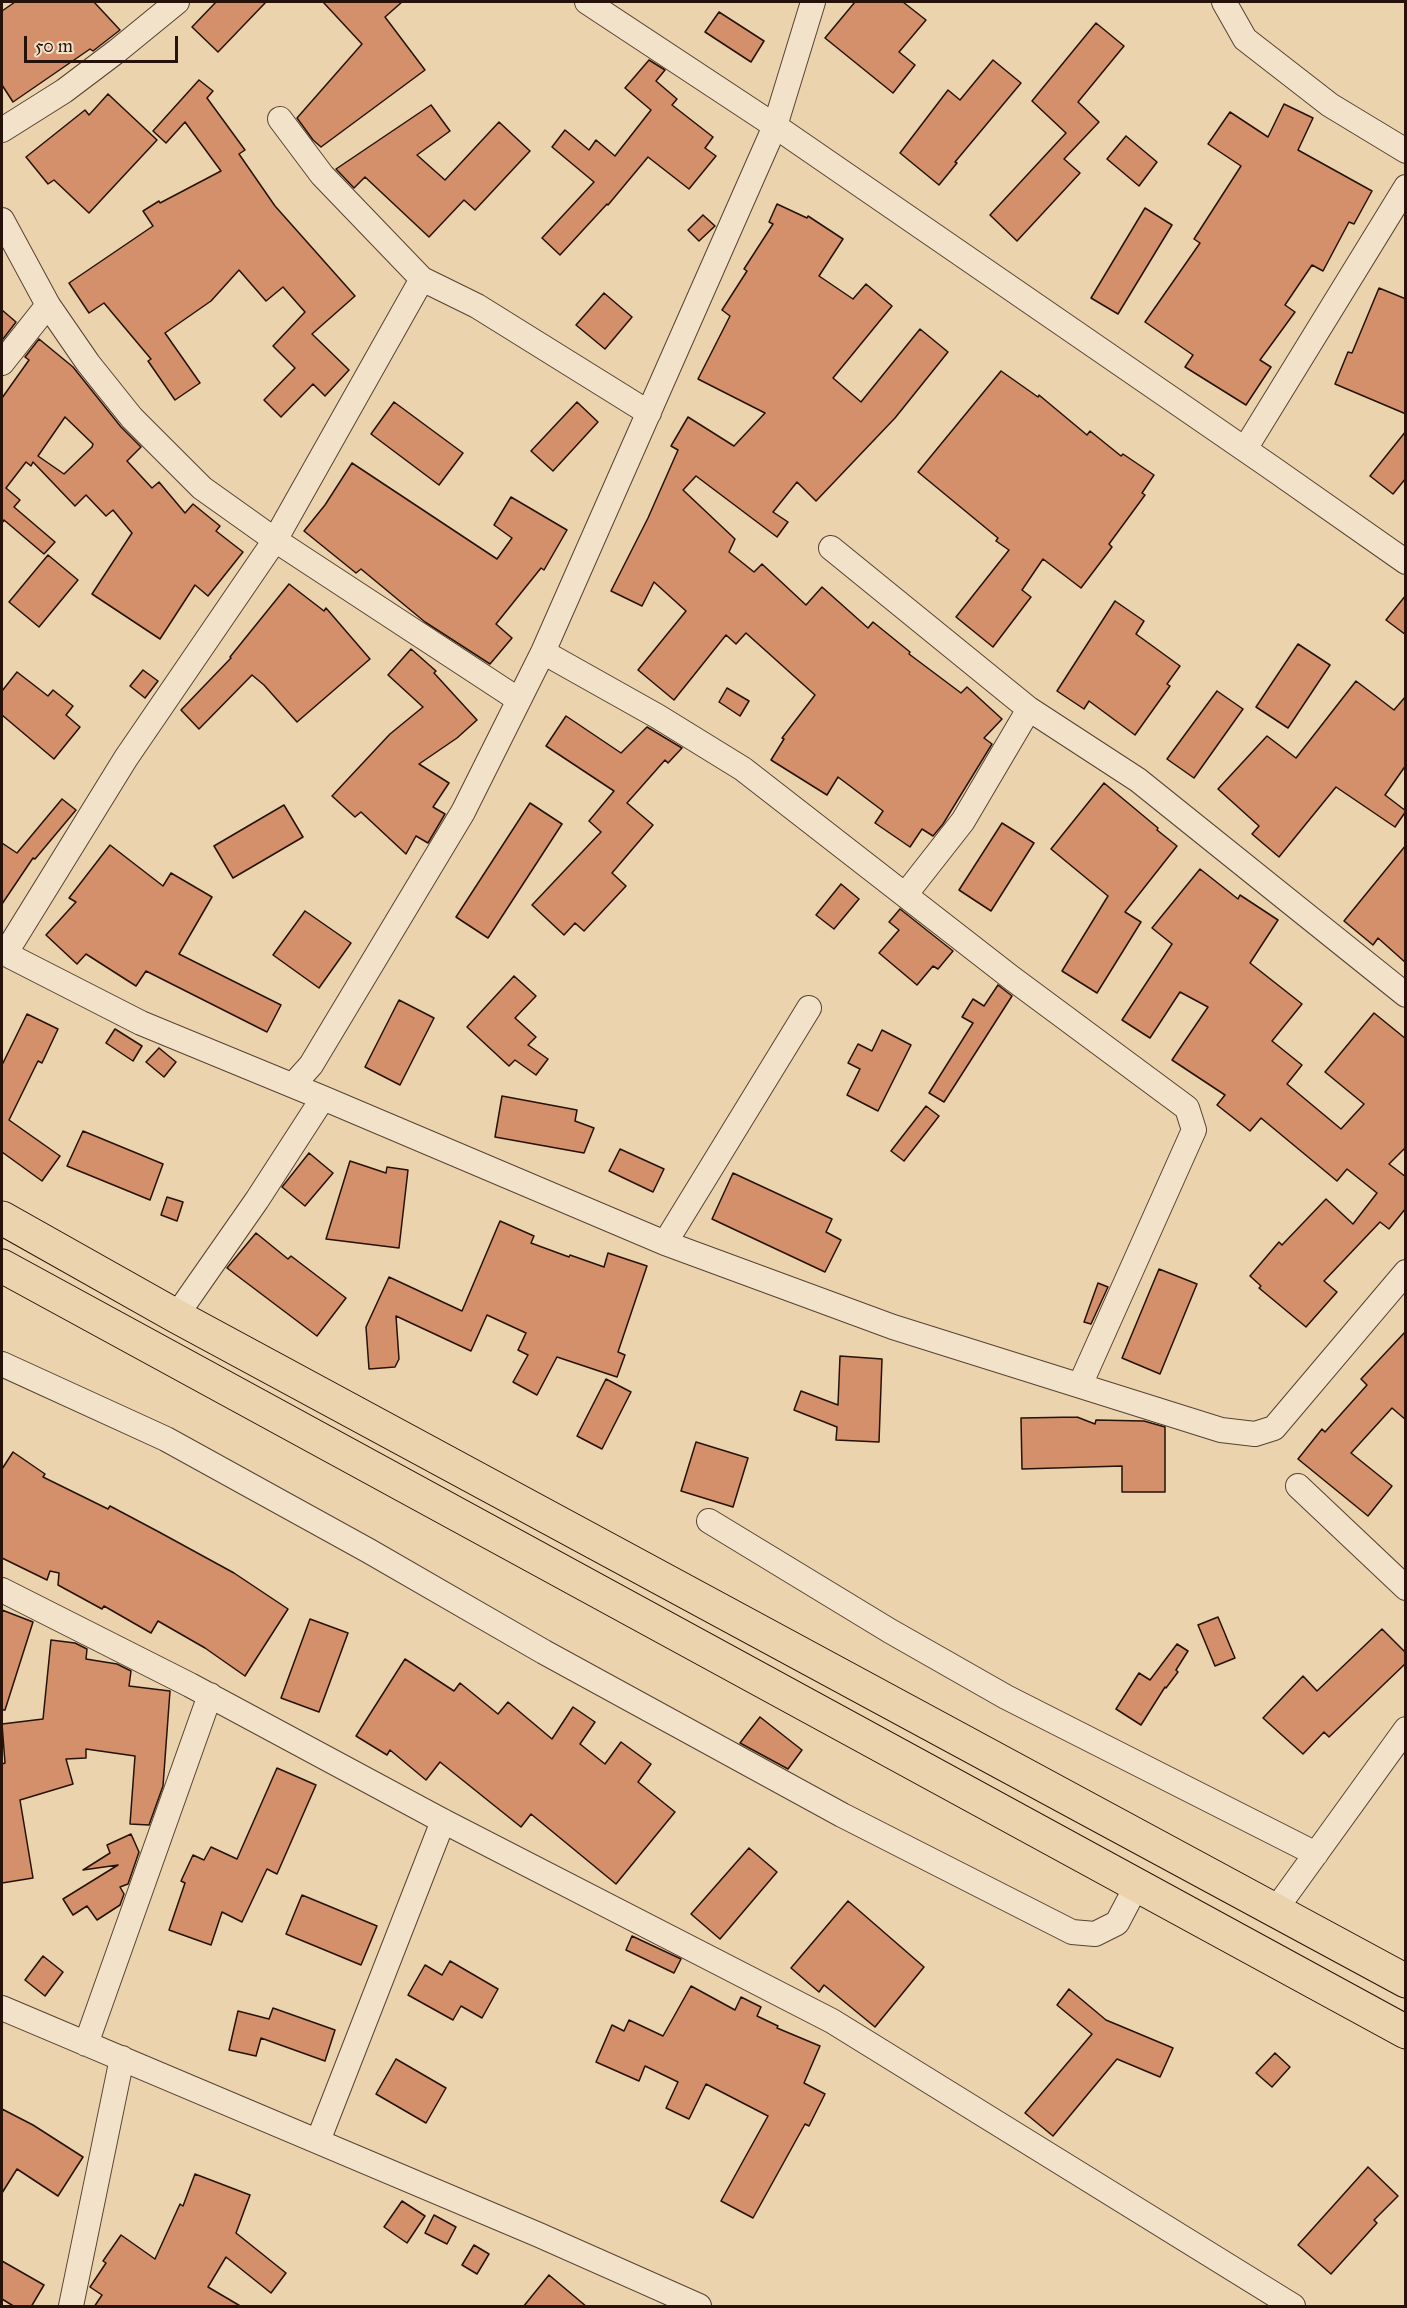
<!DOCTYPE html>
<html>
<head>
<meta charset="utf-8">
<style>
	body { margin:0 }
	#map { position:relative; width:1407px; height:2308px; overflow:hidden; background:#ebd3ad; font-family:"IM FELL Great Primer",serif }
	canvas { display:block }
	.frame { position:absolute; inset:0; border:3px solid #261208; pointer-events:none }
	.scale { position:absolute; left:24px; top:36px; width:154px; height:27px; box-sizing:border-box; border:3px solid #261208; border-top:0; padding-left:8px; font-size:18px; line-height:21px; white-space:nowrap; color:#261208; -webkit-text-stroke:4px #f2e2ca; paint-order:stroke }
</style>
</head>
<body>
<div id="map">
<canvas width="1407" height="2308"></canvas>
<div class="frame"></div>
<div class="scale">50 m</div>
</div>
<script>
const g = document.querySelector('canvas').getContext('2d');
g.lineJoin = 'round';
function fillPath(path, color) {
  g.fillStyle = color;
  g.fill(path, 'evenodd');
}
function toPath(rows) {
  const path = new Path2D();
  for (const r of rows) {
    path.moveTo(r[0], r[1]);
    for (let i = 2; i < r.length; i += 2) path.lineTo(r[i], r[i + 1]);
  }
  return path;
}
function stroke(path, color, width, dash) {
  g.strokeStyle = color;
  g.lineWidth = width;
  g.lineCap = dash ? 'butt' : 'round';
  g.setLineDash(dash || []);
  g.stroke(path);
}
const building = toPath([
	[15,2,94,2,120,30,93,51,90,49,13,102,2,85,2,11,15,2],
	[216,2,266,2,218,52,192,27,216,2],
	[323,2,402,2,385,17,425,70,321,147,313,140,297,118,362,44,323,2],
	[855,2,903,2,926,20,899,52,915,65,893,93,825,38,855,2],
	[719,12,764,41,751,62,705,32,719,12],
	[1096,23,1124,46,1078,102,1099,122,1064,159,1080,173,1017,241,990,215,1066,133,1032,101,1096,23],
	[649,60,665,70,656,81,677,99,672,105,713,137,705,148,716,156,689,189,648,157,608,205,607,204,560,255,542,238,594,182,552,147,565,130,589,150,596,140,615,156,651,110,625,88,649,60],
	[993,60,1021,83,955,162,957,163,939,185,900,153,948,90,960,100,993,60],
	[199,80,213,91,207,98,245,150,239,154,275,206,355,296,312,334,349,370,325,396,313,384,281,417,264,400,295,368,273,346,305,312,283,287,266,301,239,270,211,301,165,333,200,383,175,400,148,361,151,359,104,303,89,313,69,283,153,226,143,211,159,201,160,203,221,171,185,122,166,143,153,131,199,80],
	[108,94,157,140,89,213,54,180,48,184,26,157,85,110,89,115,108,94],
	[1284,104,1313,118,1298,150,1372,191,1354,224,1349,222,1323,271,1312,265,1285,305,1295,312,1260,360,1271,367,1246,405,1185,367,1193,355,1145,322,1200,243,1194,239,1241,166,1208,144,1230,112,1268,137,1284,104],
	[431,105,450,131,417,155,445,180,499,122,530,151,475,210,464,200,429,237,365,177,354,188,336,169,431,105],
	[1126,136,1157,162,1139,186,1107,159,1126,136],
	[777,204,807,218,808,216,843,239,819,276,853,299,866,284,892,306,833,378,861,402,920,329,948,352,895,418,816,501,797,482,773,512,788,522,777,537,696,476,683,490,735,539,729,552,754,572,762,564,806,605,822,587,868,628,873,622,910,652,909,654,961,693,967,687,1002,719,984,738,992,744,943,824,933,836,922,829,910,847,875,823,883,811,838,777,827,795,771,760,784,739,782,738,815,695,746,633,736,644,726,635,674,700,638,670,686,611,654,582,642,606,611,591,648,518,678,450,671,446,688,417,734,446,765,413,698,379,730,316,722,310,747,271,744,269,773,224,769,222,777,204],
	[1145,208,1172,225,1118,314,1091,298,1145,208],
	[703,215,715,226,699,241,688,230,703,215],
	[1379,288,1406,299,1406,414,1335,384,1348,352,1352,353,1379,288],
	[604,293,632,317,605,349,576,325,604,293],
	[2,310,16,322,3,339,2,338,2,310],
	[39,339,73,367,121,427,141,447,127,461,152,488,159,482,185,513,193,504,220,526,216,531,243,552,208,596,195,585,160,639,92,594,132,533,113,510,106,516,86,495,75,506,33,462,31,466,26,462,6,488,20,500,14,507,55,542,44,554,4,520,2,523,2,398,29,360,25,357,39,339],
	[65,417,93,444,92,447,64,474,38,456,65,417],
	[1001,371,1038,397,1039,395,1087,435,1090,431,1121,456,1123,454,1154,475,1142,493,1145,495,1109,544,1112,547,1081,588,1043,559,1022,590,1031,597,993,647,956,617,1009,550,996,541,998,538,918,472,1001,371],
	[394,402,463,453,439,485,371,434,394,402],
	[577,402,598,422,553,471,531,451,577,402],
	[1406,431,1406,478,1393,494,1370,476,1406,431],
	[352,463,497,559,512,538,494,525,511,497,567,530,544,570,541,568,496,624,512,638,490,664,425,622,361,569,356,573,304,531,325,505,352,463],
	[48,555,78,580,39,627,9,602,48,555],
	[289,584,324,611,326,608,370,659,297,722,264,685,252,675,199,729,181,710,231,658,230,657,289,584],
	[1406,595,1406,635,1386,620,1406,595],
	[1115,601,1144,621,1136,634,1180,666,1167,684,1170,686,1135,735,1089,701,1084,709,1057,691,1115,601],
	[1298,644,1330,665,1288,728,1256,707,1298,644],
	[411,649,436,671,434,673,477,720,457,738,419,764,449,783,433,807,445,814,428,843,416,836,406,854,361,812,355,817,332,796,390,734,423,707,388,675,411,649],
	[143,670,158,681,145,698,130,686,143,670],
	[17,672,48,696,53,690,73,706,66,715,80,727,54,759,2,715,2,691,17,672],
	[1356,681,1394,710,1406,696,1406,765,1385,795,1406,811,1395,827,1336,787,1279,857,1252,834,1259,826,1218,789,1267,736,1296,758,1356,681],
	[727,688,749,701,740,716,719,702,727,688],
	[1217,691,1243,709,1194,778,1167,759,1217,691],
	[566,716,621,753,647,727,682,748,668,763,665,760,627,803,653,825,612,873,626,886,584,931,575,923,564,935,532,905,601,832,589,821,614,791,546,746,566,716],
	[1104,783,1158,828,1157,830,1177,846,1125,912,1141,922,1097,993,1062,971,1108,896,1051,849,1104,783],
	[62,799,76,810,35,859,33,858,2,904,2,843,17,853,62,799],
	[530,803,562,824,488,938,456,917,530,803],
	[284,805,303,837,233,878,214,846,284,805],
	[1002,823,1034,843,991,911,959,890,1002,823],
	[110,845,163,886,171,873,212,897,179,954,281,1005,267,1032,146,971,136,986,86,954,77,964,46,935,76,902,69,898,110,845],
	[1406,845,1406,963,1378,938,1373,945,1344,921,1406,845],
	[1200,869,1238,899,1240,895,1278,920,1250,963,1302,1004,1272,1041,1302,1065,1287,1084,1341,1129,1364,1104,1325,1072,1374,1013,1406,1039,1406,1147,1389,1164,1406,1177,1406,1208,1389,1229,1380,1222,1324,1281,1337,1292,1306,1327,1259,1288,1261,1286,1250,1276,1279,1242,1282,1245,1326,1199,1353,1224,1377,1193,1347,1169,1337,1181,1261,1118,1250,1131,1217,1105,1225,1095,1172,1060,1208,1007,1180,992,1150,1038,1122,1020,1172,944,1152,928,1200,869],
	[841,884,859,899,834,929,816,915,841,884],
	[900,909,953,951,938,969,933,966,917,985,879,953,899,930,889,922,900,909],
	[305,911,351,943,319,988,273,955,305,911],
	[514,976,536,996,515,1018,536,1037,528,1045,548,1059,536,1075,515,1060,509,1066,467,1027,514,976],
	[998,985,1012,996,944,1102,929,1093,973,1023,962,1017,973,999,984,1006,998,985],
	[399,1000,434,1018,400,1085,365,1067,399,1000],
	[27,1014,58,1029,42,1063,38,1061,9,1120,60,1156,42,1181,2,1152,2,1065,27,1014],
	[115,1029,142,1046,133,1061,106,1043,115,1029],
	[882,1030,911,1045,878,1111,847,1095,860,1069,848,1063,858,1044,872,1051,882,1030],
	[159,1048,176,1062,164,1077,146,1062,159,1048],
	[502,1096,577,1110,575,1121,594,1128,584,1153,495,1137,502,1096],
	[926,1106,939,1116,904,1161,891,1151,926,1106],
	[83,1131,163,1164,150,1200,67,1166,83,1131],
	[620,1149,664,1169,653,1192,609,1171,620,1149],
	[309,1153,333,1173,305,1206,282,1187,309,1153],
	[350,1161,386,1173,387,1167,408,1170,399,1248,326,1239,350,1161],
	[733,1173,832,1219,826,1232,841,1240,825,1272,712,1219,733,1173],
	[167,1197,183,1202,177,1221,161,1215,167,1197],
	[500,1221,534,1236,531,1243,569,1257,570,1255,604,1267,608,1253,647,1266,618,1352,625,1355,617,1377,557,1357,537,1395,513,1382,528,1355,518,1350,526,1333,487,1315,471,1351,396,1316,399,1359,395,1367,369,1369,366,1327,389,1277,462,1311,500,1221],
	[256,1233,288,1259,291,1256,346,1298,317,1336,227,1268,256,1233],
	[1159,1269,1197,1284,1160,1374,1122,1358,1159,1269],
	[1098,1283,1108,1287,1091,1324,1084,1322,1098,1283],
	[1406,1331,1406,1420,1392,1408,1351,1453,1392,1486,1368,1516,1298,1459,1322,1429,1325,1432,1367,1385,1361,1379,1406,1331],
	[840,1356,882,1359,879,1442,836,1440,837,1427,794,1410,801,1391,838,1405,840,1356],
	[606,1379,631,1392,602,1449,577,1436,606,1379],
	[1077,1417,1095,1424,1096,1420,1144,1421,1165,1427,1165,1492,1122,1492,1122,1466,1022,1469,1021,1418,1077,1417],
	[696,1442,748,1458,733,1507,681,1491,696,1442],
	[13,1452,45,1474,43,1477,108,1509,110,1506,159,1532,234,1573,288,1609,245,1676,205,1648,158,1621,151,1633,104,1606,102,1609,58,1585,59,1573,50,1571,47,1580,2,1558,2,1469,13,1452],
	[2,1610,33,1622,5,1710,2,1710,2,1610],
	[1218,1617,1235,1658,1215,1666,1198,1625,1218,1617],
	[310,1619,348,1633,319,1712,281,1698,310,1619],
	[1382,1629,1406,1653,1406,1663,1329,1737,1324,1732,1303,1754,1263,1718,1303,1676,1317,1691,1382,1629],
	[51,1640,75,1643,87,1649,86,1659,117,1664,131,1671,129,1686,170,1691,163,1786,149,1825,130,1824,135,1756,86,1749,86,1758,66,1759,73,1784,20,1800,33,1878,2,1883,2,1764,5,1763,2,1724,43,1719,51,1640],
	[1177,1644,1188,1651,1176,1670,1178,1672,1166,1688,1165,1687,1141,1725,1116,1709,1139,1673,1150,1680,1177,1644],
	[405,1659,454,1691,460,1683,498,1714,508,1702,552,1739,573,1707,595,1722,580,1744,605,1764,621,1742,651,1764,638,1782,675,1812,616,1884,531,1814,521,1827,440,1762,426,1780,390,1750,387,1755,356,1736,405,1659],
	[760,1717,802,1750,788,1769,740,1743,760,1717],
	[277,1768,316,1785,277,1874,267,1869,242,1922,222,1912,211,1945,169,1930,185,1883,181,1881,193,1855,204,1860,211,1847,237,1859,277,1768],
	[131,1834,139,1852,128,1884,120,1887,124,1894,120,1905,97,1920,87,1906,73,1915,63,1899,118,1865,83,1870,110,1853,107,1845,131,1834],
	[749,1848,777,1872,720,1939,691,1914,749,1848],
	[302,1895,377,1926,361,1965,286,1934,302,1895],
	[848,1901,924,1967,875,2027,824,1985,819,1992,791,1968,848,1901],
	[632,1936,681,1959,674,1973,626,1950,632,1936],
	[43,1956,63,1972,45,1996,25,1980,43,1956],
	[450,1961,498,1989,482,2018,461,2006,453,2020,408,1995,425,1965,442,1975,450,1961],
	[691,1986,735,2010,741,1997,761,2007,757,2016,778,2026,777,2028,820,2046,804,2083,825,2094,809,2126,805,2124,753,2218,721,2201,768,2116,706,2084,689,2119,666,2108,678,2082,645,2066,639,2081,596,2062,612,2025,624,2031,629,2020,663,2036,691,1986],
	[1069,1989,1106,2020,1173,2048,1160,2077,1117,2059,1053,2136,1025,2113,1092,2034,1057,2005,1069,1989],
	[273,2008,335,2030,325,2061,261,2038,256,2056,229,2050,238,2011,269,2019,273,2008],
	[1275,2053,1290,2067,1272,2087,1256,2073,1275,2053],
	[396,2059,446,2088,426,2123,376,2094,396,2059],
	[2,2109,33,2125,83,2157,58,2196,17,2169,2,2193,2,2109],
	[1368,2167,1398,2196,1374,2220,1377,2223,1331,2274,1298,2245,1368,2167],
	[195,2174,250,2195,236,2233,286,2273,271,2293,226,2257,208,2287,242,2307,94,2307,102,2295,90,2287,106,2263,103,2261,121,2235,155,2259,180,2204,183,2206,195,2174],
	[402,2201,425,2216,407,2243,384,2227,402,2201],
	[434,2215,456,2227,447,2244,425,2233,434,2215],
	[474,2245,489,2254,477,2274,462,2265,474,2245],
	[2,2261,44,2285,31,2307,15,2307,2,2299,2,2261],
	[549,2275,587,2307,523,2307,549,2275]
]);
fillPath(building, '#d3906a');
stroke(building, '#261208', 1.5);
const street = toPath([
	[813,2,775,126,1272,468,1406,562],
	[1224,2,1245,39,1330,105,1406,151],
	[280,119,322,175,422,279,477,306,649,413],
	[2,130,64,91,117,51,177,2],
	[2,220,48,305,88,363,132,418,202,488,275,540,519,700],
	[2,363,48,305],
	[1245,449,1406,187],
	[831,548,1029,709,1138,780,1406,995],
	[543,652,657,716,743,769,1013,979,1187,1108,1194,1130,1080,1385],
	[905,895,963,821,1029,709],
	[2,952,141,1023,323,1098,665,1243,893,1327,1221,1430,1255,1434,1274,1428,1406,1272],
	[5,954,126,758,275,540,422,279],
	[293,1085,311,1065,463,812,543,652,775,126,587,2],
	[665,1243,809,1008],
	[176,1316,257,1200,323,1098],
	[2,1364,166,1439,369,1551,544,1652,842,1815,1072,1932,1095,1934,1117,1923,1137,1885],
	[1298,1486,1406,1588],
	[709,1521,890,1631,1006,1697,1316,1854],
	[2,1590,190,1685,443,1821,832,2021,1293,2306],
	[1276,1909,1406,1729],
	[2,2008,539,2235,699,2306],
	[86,2044,210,1695],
	[318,2141,443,1821],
	[71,2306,122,2058]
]);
const primary = toPath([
	[2,1218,176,1316,1406,1981],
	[2,1266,1406,2032]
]);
stroke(street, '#574231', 26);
stroke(primary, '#261208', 35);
stroke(street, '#f2e2ca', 24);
stroke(primary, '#ebd3ad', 33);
</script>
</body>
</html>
